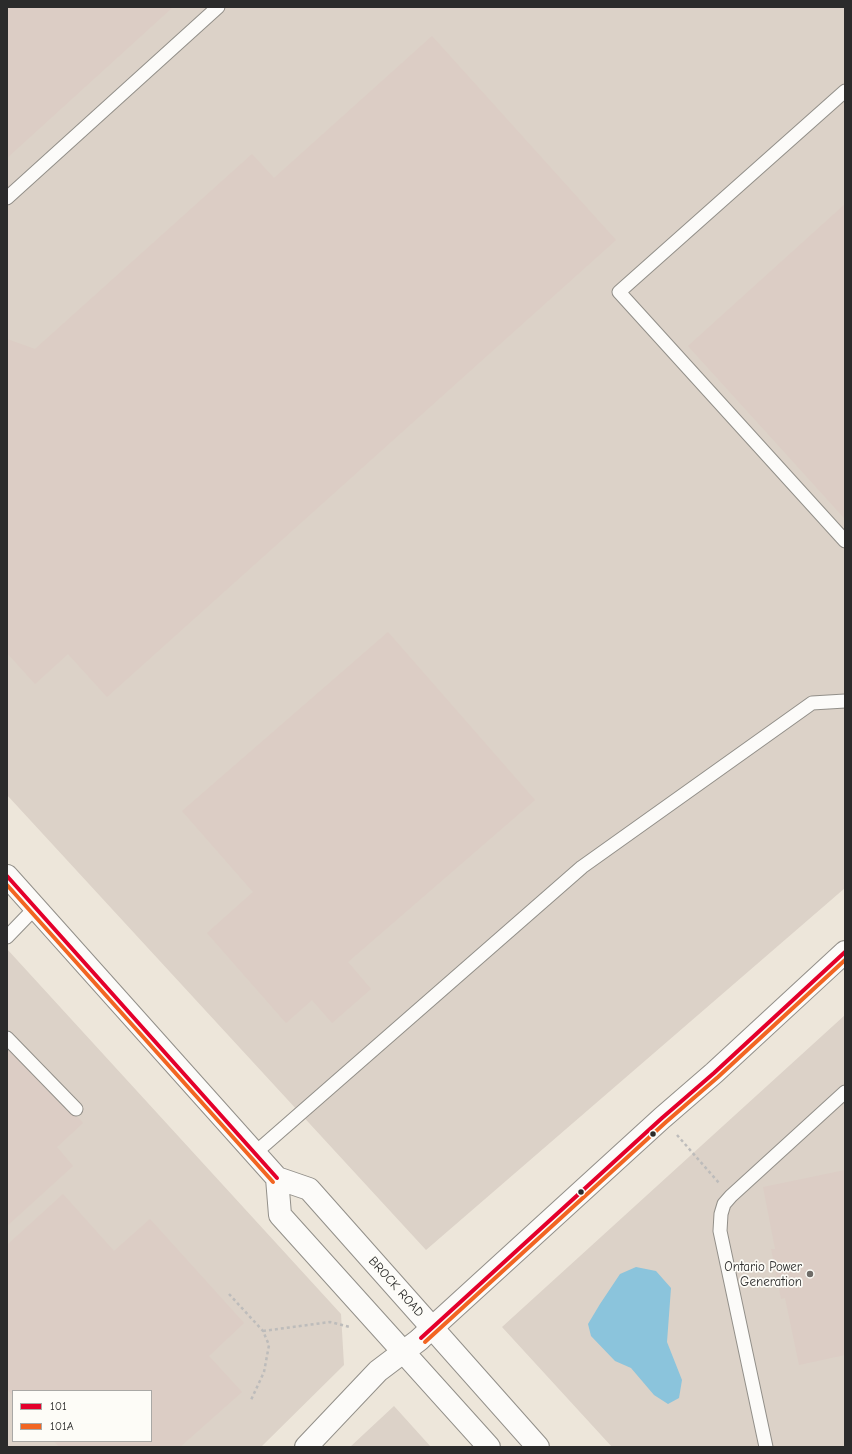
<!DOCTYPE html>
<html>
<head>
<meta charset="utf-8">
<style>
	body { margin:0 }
	#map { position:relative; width:852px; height:1454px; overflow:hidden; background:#ede6da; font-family:"Comic Neue",sans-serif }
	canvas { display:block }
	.frame { position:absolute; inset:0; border:8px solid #2b2b2b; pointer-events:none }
	.legend { position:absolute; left:12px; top:1390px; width:140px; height:52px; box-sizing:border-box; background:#fdfcf7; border:1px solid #a9a8a5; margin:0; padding:5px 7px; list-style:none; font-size:12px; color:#2b2b2b }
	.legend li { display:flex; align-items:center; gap:8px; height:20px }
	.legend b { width:20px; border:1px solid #a9a8a5 }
</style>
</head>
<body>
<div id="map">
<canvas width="852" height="1454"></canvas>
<div class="frame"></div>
<ul class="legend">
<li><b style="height:5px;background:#e4002b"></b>101</li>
<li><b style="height:5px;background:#f26522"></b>101A</li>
</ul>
</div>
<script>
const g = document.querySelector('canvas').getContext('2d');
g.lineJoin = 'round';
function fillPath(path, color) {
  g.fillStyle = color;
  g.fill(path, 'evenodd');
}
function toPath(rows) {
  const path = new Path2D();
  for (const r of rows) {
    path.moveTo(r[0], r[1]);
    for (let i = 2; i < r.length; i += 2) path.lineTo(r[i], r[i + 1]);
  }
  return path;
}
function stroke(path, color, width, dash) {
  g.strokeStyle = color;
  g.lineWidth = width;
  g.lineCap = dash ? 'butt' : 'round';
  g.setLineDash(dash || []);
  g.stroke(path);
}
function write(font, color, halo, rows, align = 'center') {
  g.font = font + ' "Comic Neue",sans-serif';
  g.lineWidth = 3.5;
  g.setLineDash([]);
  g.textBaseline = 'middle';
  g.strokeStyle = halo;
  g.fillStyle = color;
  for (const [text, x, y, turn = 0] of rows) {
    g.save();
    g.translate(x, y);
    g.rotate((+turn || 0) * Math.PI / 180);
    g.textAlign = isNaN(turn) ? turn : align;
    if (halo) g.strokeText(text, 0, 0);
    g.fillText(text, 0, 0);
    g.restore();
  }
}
fillPath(toPath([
	[7,7,845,7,845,888,426,1250,7,795],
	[7,949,341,1314,344,1365,261,1447,7,1447],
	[13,1391,151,1391,151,1441,13,1441],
	[845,1015,845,1447,612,1447,502,1327],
	[394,1406,431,1447,350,1447]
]), '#dcd2c8');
fillPath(toPath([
	[636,1267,656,1271,671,1288,667,1342,682,1380,679,1398,668,1404,654,1395,631,1368,615,1361,591,1336,588,1324,600,1304,620,1274]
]), '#8bc4dc');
fillPath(toPath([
	[7,7,173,7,7,158],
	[432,36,616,240,107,697,68,654,35,684,7,653,7,339,35,349,252,154,274,178],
	[845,204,845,519,688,346],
	[388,632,535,800,348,962,371,989,332,1023,312,1000,286,1023,207,933,253,892,182,811],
	[7,1039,83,1123,57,1147,73,1166,7,1226],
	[845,1170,845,1355,799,1365,785,1298,781,1299,771,1249,775,1249,763,1187],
	[63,1194,114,1251,150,1219,244,1323,209,1356,242,1392,180,1447,59,1447,54,1441,151,1441,151,1391,13,1391,13,1396,7,1389,7,1245]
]), '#dccdc5');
const service = toPath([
	[845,91,619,292,845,541],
	[7,198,218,7],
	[7,937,35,908],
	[7,1038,76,1109],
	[255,1153,582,867,812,703,845,701],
	[766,1447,720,1231,721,1214,724,1204,731,1196,845,1092]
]);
const minor = toPath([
	[306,1447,378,1371,419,1340]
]);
const tertiary = toPath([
	[421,1338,662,1118,714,1073,845,952]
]);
const secondary = toPath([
	[7,876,277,1178,309,1189,538,1447],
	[277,1178,280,1215,489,1447]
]);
stroke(service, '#928f89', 15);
stroke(minor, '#928f89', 24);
stroke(tertiary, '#928f89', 24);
stroke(secondary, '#928f89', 24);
stroke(toPath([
	[677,1135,719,1183],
	[229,1294,263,1331,269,1345,264,1372,251,1400],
	[263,1331,330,1322,350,1327]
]), '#bdbcbb', 2.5, [3, 3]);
stroke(service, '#fcfbf9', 13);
stroke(minor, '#fcfbf9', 22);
stroke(tertiary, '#fcfbf9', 22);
stroke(secondary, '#fcfbf9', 22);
stroke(toPath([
	[7,876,277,1178],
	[421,1338,662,1118,714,1073,845,952]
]), '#e4002b', 4);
stroke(toPath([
	[7,885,273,1182],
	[425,1342,666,1122,718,1077,845,960]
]), '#f26522', 4);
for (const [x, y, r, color] of [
	[653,1134,3.5,"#2b2b2b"],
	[581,1192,3.5,"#2b2b2b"],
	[810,1274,4,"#6f6c68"]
]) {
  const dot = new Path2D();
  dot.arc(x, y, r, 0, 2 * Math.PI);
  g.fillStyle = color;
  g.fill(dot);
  stroke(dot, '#fdfcf7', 1.5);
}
write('13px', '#2b2b2b', '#fdfcf7', [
	["Ontario Power",802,1267],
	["Generation",802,1282]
], 'right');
write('13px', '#2b2b2b', '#fdfcf7', [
	["BROCK ROAD",396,1287,48]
]);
</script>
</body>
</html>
